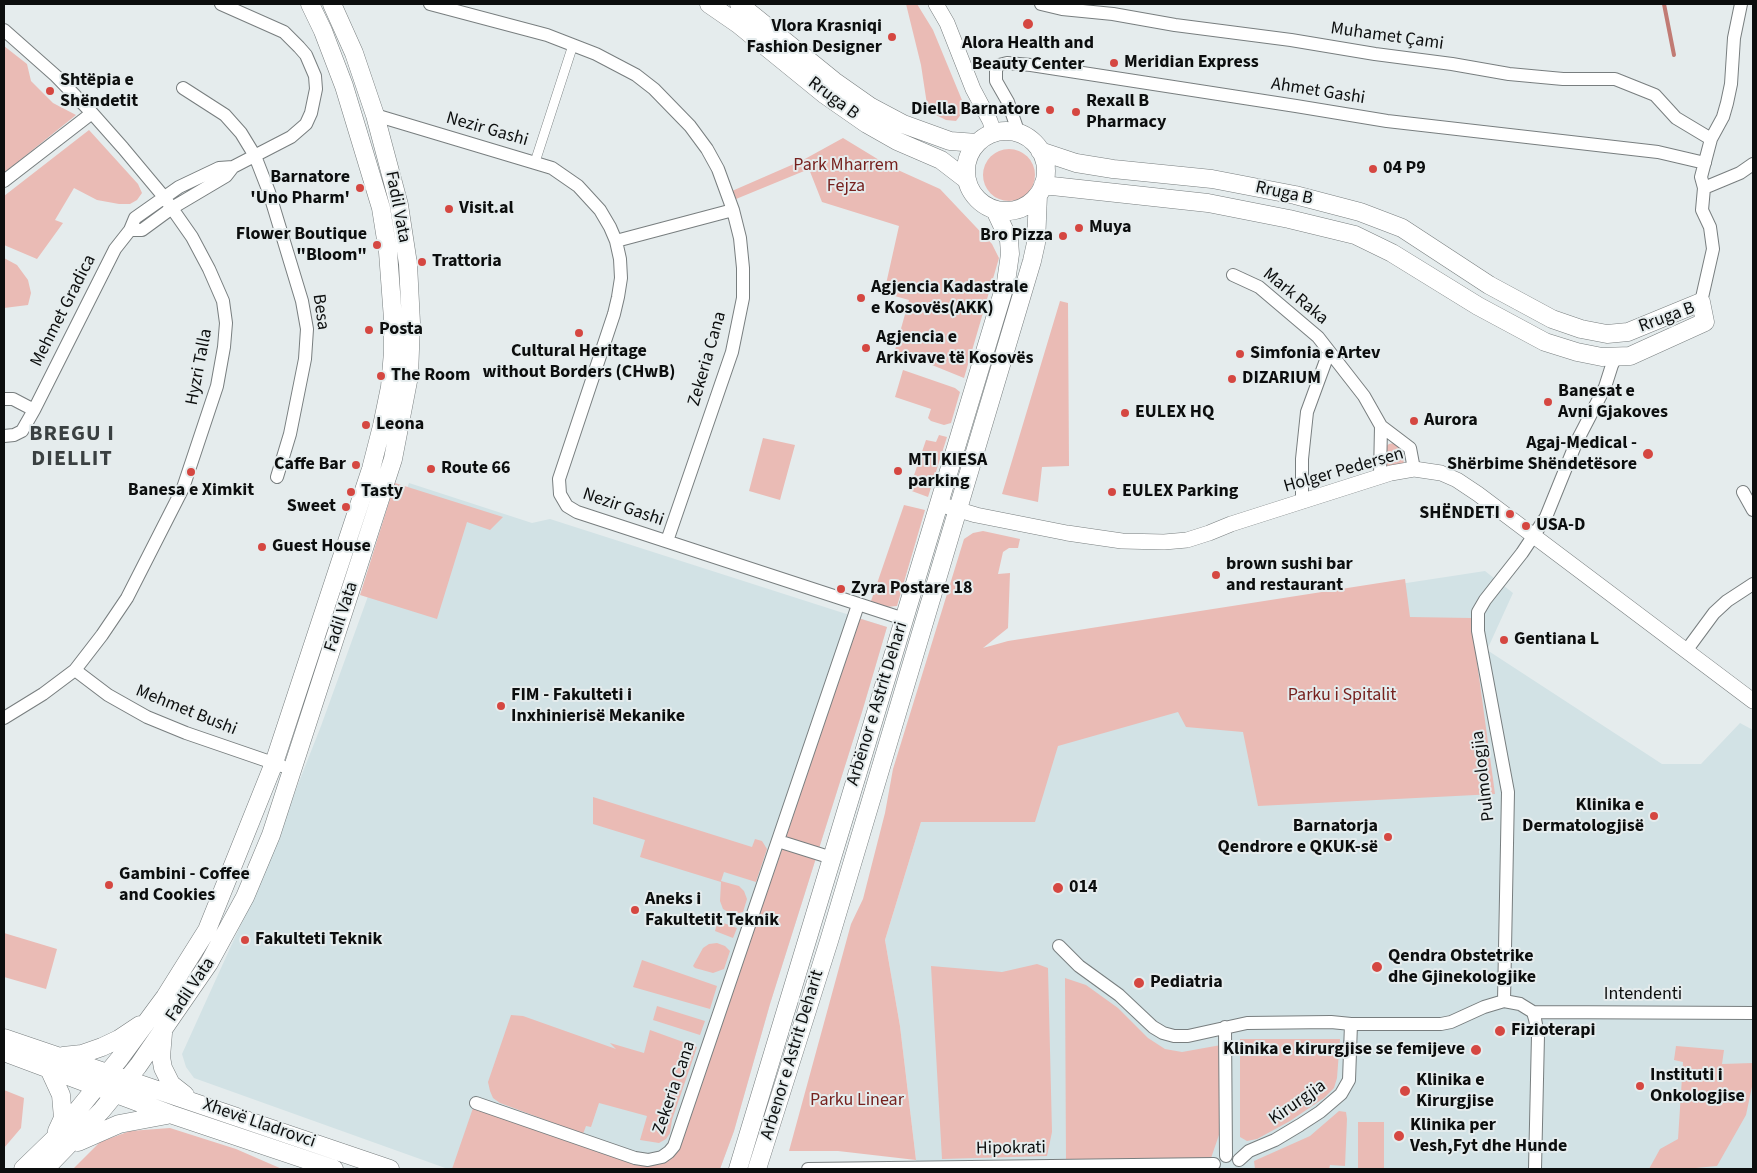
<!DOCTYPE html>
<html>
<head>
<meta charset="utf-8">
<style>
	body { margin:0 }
	#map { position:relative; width:1757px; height:1173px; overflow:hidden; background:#e5eced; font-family:"Source Sans 3",sans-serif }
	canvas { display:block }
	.frame { position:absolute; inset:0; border:5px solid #0c0e0e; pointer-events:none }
</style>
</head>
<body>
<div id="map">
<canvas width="1757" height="1173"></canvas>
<div class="frame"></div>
</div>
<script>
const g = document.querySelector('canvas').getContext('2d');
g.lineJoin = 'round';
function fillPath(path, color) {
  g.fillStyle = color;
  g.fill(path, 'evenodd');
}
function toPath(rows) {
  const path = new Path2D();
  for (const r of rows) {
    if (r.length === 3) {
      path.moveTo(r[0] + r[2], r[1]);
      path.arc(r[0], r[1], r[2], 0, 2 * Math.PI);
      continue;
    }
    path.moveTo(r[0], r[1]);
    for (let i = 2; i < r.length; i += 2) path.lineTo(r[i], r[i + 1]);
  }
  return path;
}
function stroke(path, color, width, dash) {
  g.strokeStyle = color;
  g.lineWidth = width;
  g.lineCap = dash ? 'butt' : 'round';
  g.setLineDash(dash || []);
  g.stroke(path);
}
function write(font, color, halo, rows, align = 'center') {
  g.font = font + ' "Source Sans 3",sans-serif';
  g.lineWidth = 4;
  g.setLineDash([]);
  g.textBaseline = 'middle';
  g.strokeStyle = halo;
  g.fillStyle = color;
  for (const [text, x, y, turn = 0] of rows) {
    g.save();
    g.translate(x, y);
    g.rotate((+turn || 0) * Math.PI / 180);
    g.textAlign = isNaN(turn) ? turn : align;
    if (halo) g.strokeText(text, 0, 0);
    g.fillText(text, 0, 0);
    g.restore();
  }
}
fillPath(toPath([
	[409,483,532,523,550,519,887,627,862,712,770,1004,734,1131,720,1169,448,1169,194,1078,186,1067,182,1054,256,891,321,726],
	[1485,571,1513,593,1487,650,1662,764,1701,764,1740,723,1753,730,1753,1169,915,1169,916,1160,900,1026,885,940,921,822,981,648]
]), '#d2e2e5');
fillPath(toPath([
	[906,4,917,4,933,30,964,105,962,113,956,121,946,120,928,111,921,65],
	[4,46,27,64,31,81,53,103,76,115,4,173],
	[89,130,138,184,142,193,137,200,130,204,119,204,97,200,74,188,55,220,63,223,37,259,4,245,4,196],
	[843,138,889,166,940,189,992,244,999,258,964,378,895,350,909,300,884,293,899,226,822,202,809,169,736,199,732,191,803,160],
	[1009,175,26],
	[4,258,17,265,28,280,31,293,28,305,4,308],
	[1060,301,1068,303,1069,466,1042,467,1038,502,1002,494],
	[903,370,955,388,960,392,951,423,944,425,931,421,928,418,931,409,895,397],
	[939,435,947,437,928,497,909,490,926,440,936,442],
	[763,438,795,445,780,500,749,491],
	[1394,443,1402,449,1404,465,1386,470,1385,447,1389,444],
	[395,483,503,517,490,530,467,522,437,619,360,595],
	[904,505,925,510,897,606,886,607,871,601],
	[983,531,1020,539,1018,548,1009,548,1003,552,998,574,1010,573,1008,628,983,648,1008,641,1405,579,1410,617,1471,618,1495,794,1258,806,1243,732,1186,727,1178,712,1058,746,1035,822,921,822,885,940,900,1026,916,1160,838,1151,789,1151,851,924,863,899,885,813,893,769,964,539,973,533],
	[858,618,887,627,862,712,770,1004,734,1131,720,1169,452,1169,473,1108,650,1165,661,1164,672,1157,783,847],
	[593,797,752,847,755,839,762,841,767,849,756,882,724,872,721,881,739,886,744,891,747,899,743,912,739,913,730,913,723,909,720,901,721,882,640,857,645,840,593,824],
	[718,921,737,928,733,938,715,931],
	[4,933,57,949,46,989,4,977],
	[717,943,725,946,730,951,724,969,713,973,695,968,693,966,703,948,709,944],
	[642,960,717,986,710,1009,633,987],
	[1037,964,1048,968,1052,1132,1047,1156,942,1159,931,966,1002,972],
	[1065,978,1086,985,1118,1008,1148,1038,1165,1049,1182,1052,1221,1045,1220,1132,1210,1161,1066,1160],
	[657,1006,705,1021,700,1035,653,1020],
	[511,1015,523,1016,616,1049,610,1043,644,1053,650,1030,697,1047,672,1120,670,1133,666,1139,659,1143,640,1140,647,1116,599,1103,591,1127,586,1126,583,1134,500,1103,493,1098,490,1091,488,1082],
	[1240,1039,1340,1039,1337,1078,1334,1088,1324,1098,1290,1121,1257,1139,1247,1141,1240,1137],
	[1676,1046,1724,1050,1722,1064,1753,1063,1753,1082,1746,1115,1717,1166,1685,1169,1649,1169,1660,1149,1678,1139,1683,1062,1674,1060],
	[4,1090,24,1098,21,1128,4,1148],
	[1339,1111,1346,1112,1347,1119,1345,1166,1330,1165,1329,1169,1255,1169,1254,1161,1310,1136],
	[1358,1122,1384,1122,1384,1169,1358,1169],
	[170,1128,236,1149,282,1169,73,1169,100,1142,130,1131]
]), '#eabbb5');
stroke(toPath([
	[1664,4,1674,55]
]), '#c17b74', 4);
const pedestrian = toPath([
	[535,162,573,45]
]);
const minor = toPath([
	[430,4,547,35,596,54,636,75,654,89,690,126,707,149,718,169,733,210,740,238,743,268,743,298,732,352,667,541],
	[1041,4,1062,9,1113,14,1175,25,1291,40,1375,54,1452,64,1509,74,1563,79,1615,79,1655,95,1676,118,1711,139],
	[4,30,56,76,92,113,123,148,164,197,192,237,209,269,223,301,226,323,224,347,217,386,183,488,127,598,102,635,75,670,43,694,4,718],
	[183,88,225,115,241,133,255,156,269,192,302,301,307,329,305,359,290,434,277,477],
	[375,115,552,168,578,186,600,210,610,227,616,241,620,259,621,278,618,297,614,314,559,479,560,494,567,506,577,512,904,619],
	[1019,134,1008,102,996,81,996,69,999,65,1007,63,1031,65,1296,106,1387,121,1658,152,1705,163],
	[4,181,92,113],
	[1704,188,1740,173,1753,164],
	[130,230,142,230,172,208,226,176,233,167,291,137,306,124,311,113,316,89,315,76,306,55,299,47,284,32,221,4],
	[616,241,733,210],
	[1233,275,1259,287,1318,337,1364,396,1381,426],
	[1701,302,1713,249,1710,227,1702,210,1704,188,1701,177,1711,139,1723,117,1727,103,1731,84,1734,38,1741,4],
	[4,399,13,399,34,410,22,431,14,435,4,436],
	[34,410,115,249,130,230,135,218,179,187,219,168,233,167],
	[1380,476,1381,426,1410,448,1414,469],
	[1743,492,1753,510],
	[1302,502,1302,459,1307,412,1329,352],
	[1686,651,1714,613,1727,601,1753,584],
	[75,670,108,695,147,717,186,733,282,766],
	[778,841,832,858],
	[1059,946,1079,966,1119,995,1153,1027,1163,1033,1174,1036,1188,1036,1247,1023,1331,1022,1351,1024,1441,1024,1451,1022,1484,1007,1504,1001,1520,1004,1533,1012,1535,1019,1538,1035,1535,1169],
	[1504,1001,1508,792,1478,631,1478,612,1485,600,1522,553,1546,517,1576,443,1605,387,1612,365,1616,357],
	[1533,1012,1753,1013],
	[1225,1027,1226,1156],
	[476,1103,635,1158,648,1160,662,1157,669,1152,674,1146,858,605],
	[1239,1160,1249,1151,1275,1140,1300,1125,1320,1112,1341,1094,1349,1080,1351,1024],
	[808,1169,1214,1164]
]);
const tertiary = toPath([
	[936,4,947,23,973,89,990,121,994,134],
	[939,504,976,515,1067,533,1122,541,1164,542,1187,540,1209,533,1231,524,1391,473,1414,469,1441,473,1457,480,1478,494,1753,701]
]);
const secondary = toPath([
	[709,4,738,24,824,94,867,124,897,141,941,160,967,180],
	[739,4,834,81,871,107,903,124,950,141,977,143],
	[1006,171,40],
	[1040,151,1076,163,1113,169,1212,179,1295,195,1360,212,1402,228,1489,285,1552,319,1581,329,1607,334,1628,332,1701,302,1705,322,1630,356,1602,357,1577,352,1545,342,1478,306,1392,253,1355,235,1289,219,1208,203,1043,185],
	[163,1033,161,1057,163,1068,171,1084,185,1095],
	[4,1038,390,1169],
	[4,1052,170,1114,334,1169],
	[63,1056,82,1054,102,1047,119,1039,140,1025],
	[49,1069,61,1095,63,1118,57,1131],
	[78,1142,119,1124,167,1115],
	[23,1169,54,1139,120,1058,165,997,207,930,274,763,371,469,382,426,390,387,393,352,393,319,388,252,381,208,344,86,323,31,310,4],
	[45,1169,102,1110,138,1066,209,963,245,897,271,835,393,459,409,376,411,323,408,264,399,205,375,115,354,53,332,4],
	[738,1169,1006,282,1010,254,1009,240,995,210],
	[757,1169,829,941,1032,261,1036,243,1038,195]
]);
stroke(pedestrian, '#787e7f', 10);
stroke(minor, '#787e7f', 14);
stroke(tertiary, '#787e7f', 16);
stroke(secondary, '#787e7f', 19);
stroke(pedestrian, '#fff', 9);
stroke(minor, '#fff', 12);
stroke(tertiary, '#fff', 15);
stroke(secondary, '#fff', 18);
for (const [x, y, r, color] of [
	[1028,24,6,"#d54741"],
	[892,37,5,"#d54741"],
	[1114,63,5,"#d54741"],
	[50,91,5,"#d54741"],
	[1050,110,5,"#d54741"],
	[1076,112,5,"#d54741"],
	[1373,169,5,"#d54741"],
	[360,188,5,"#d54741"],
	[449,209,5,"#d54741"],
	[1079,228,5,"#d54741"],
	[1063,236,5,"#d54741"],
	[377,245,5,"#d54741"],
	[422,262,5,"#d54741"],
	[861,298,5,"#d54741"],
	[369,330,5,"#d54741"],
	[579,333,5,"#d54741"],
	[866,348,5,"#d54741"],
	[1240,354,5,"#d54741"],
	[381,376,5,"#d54741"],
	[1232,379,5,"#d54741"],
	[1548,402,5,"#d54741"],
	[1125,413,5,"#d54741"],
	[1414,421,5,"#d54741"],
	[366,425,5,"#d54741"],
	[1648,454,6,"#d54741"],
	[356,465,5,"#d54741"],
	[431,469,5,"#d54741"],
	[898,471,5,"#d54741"],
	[191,472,5,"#d54741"],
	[351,492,5,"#d54741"],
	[1112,492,5,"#d54741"],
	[346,507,5,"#d54741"],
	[1510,514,5,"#d54741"],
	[1526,526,5,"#d54741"],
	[262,547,5,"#d54741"],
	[1216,575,5,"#d54741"],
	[841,589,5,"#d54741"],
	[1504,640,5,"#d54741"],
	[501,706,5,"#d54741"],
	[1654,816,5,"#d54741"],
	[1388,837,5,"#d54741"],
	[109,885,5,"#d54741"],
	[1058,888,6,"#d54741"],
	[635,910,5,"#d54741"],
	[245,940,5,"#d54741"],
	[1377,967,6,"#d54741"],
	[1139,983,6,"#d54741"],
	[1500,1031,6,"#d54741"],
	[1476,1050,6,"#d54741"],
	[1640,1086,5,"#d54741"],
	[1405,1091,6,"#d54741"],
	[1399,1136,6,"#d54741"]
]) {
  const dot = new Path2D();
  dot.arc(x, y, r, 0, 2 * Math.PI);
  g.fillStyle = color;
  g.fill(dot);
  stroke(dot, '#e5eced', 2);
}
write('bold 18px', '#0c0e0e', '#e5eced', [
	["Vlora Krasniqi",882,27,"right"],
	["Fashion Designer",882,48,"right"],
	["Alora Health and",1028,44,"center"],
	["Beauty Center",1028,65,"center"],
	["Meridian Express",1124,63],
	["Shtëpia e",60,81],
	["Shëndetit",60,102],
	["Rexall B",1086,102],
	["Pharmacy",1086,123],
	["Diella Barnatore",1040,110,"right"],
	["04 P9",1383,169],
	["Barnatore",350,178,"right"],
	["'Uno Pharm'",350,199,"right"],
	["Visit.al",459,209],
	["Muya",1089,228],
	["Flower Boutique",367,235,"right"],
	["\"Bloom\"",367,256,"right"],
	["Bro Pizza",1053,236,"right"],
	["Trattoria",432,262],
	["Agjencia Kadastrale",871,288],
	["e Kosovës(AKK)",871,309],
	["Posta",379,330],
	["Agjencia e",876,338],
	["Arkivave të Kosovës",876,359],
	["Cultural Heritage",579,352,"center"],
	["without Borders (CHwB)",579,373,"center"],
	["Simfonia e Artev",1250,354],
	["The Room",391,376],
	["DIZARIUM",1242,379],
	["Banesat e",1558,392],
	["Avni Gjakoves",1558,413],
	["EULEX HQ",1135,413],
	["Aurora",1424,421],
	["Leona",376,425],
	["Agaj-Medical -",1637,444,"right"],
	["Shërbime Shëndetësore",1637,465,"right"],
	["MTI KIESA",908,461],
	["parking",908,482],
	["Caffe Bar",346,465,"right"],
	["Route 66",441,469],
	["Banesa e Ximkit",191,491,"center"],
	["Tasty",361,492],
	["EULEX Parking",1122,492],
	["Sweet",336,507,"right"],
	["SHËNDETI",1500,514,"right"],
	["USA-D",1536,526],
	["Guest House",272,547],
	["brown sushi bar",1226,565],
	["and restaurant",1226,586],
	["Zyra Postare 18",851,589],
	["Gentiana L",1514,640],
	["FIM - Fakulteti i",511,696],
	["Inxhinierisë Mekanike",511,717],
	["Klinika e",1644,806,"right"],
	["Dermatologjisë",1644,827,"right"],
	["Barnatorja",1378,827,"right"],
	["Qendrore e QKUK-së",1378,848,"right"],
	["Gambini - Coffee",119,875],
	["and Cookies",119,896],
	["014",1069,888],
	["Aneks i",645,900],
	["Fakultetit Teknik",645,921],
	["Fakulteti Teknik",255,940],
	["Qendra Obstetrike",1388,957],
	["dhe Gjinekologjike",1388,978],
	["Pediatria",1150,983],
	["Fizioterapi",1511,1031],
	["Klinika e kirurgjise se femijeve",1465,1050,"right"],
	["Instituti i",1650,1076],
	["Onkologjise",1650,1097],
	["Klinika e",1416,1081],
	["Kirurgjise",1416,1102],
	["Klinika per",1410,1126],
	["Vesh,Fyt dhe Hunde",1410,1147]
], 'left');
write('18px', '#0c0e0e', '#e5eced', [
	["Muhamet Çami",1387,37,8],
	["Ahmet Gashi",1318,92,9],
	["Rruga B",833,99,37],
	["Nezir Gashi",487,130,16],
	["Rruga B",1284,194,12],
	["Fadil Vata",397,207,79],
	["Mark Raka",1295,297,39],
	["Mehmet Gradica",64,311,-63],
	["Besa",320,312,82],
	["Rruga B",1667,318,-20],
	["Zekeria Cana",708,359,-74],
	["Hyzri Talla",200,367,-79],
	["Holger Pedersen",1344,471,-16],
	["Nezir Gashi",623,508,19],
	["Fadil Vata",342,617,-72],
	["Arbënor e Astrit Dehari",878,704,-73],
	["Mehmet Bushi",186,711,22],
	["Pulmologjia",1484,776,-97],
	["Fadil Vata",191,990,-56],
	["Intendenti",1643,995],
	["Arbenor e Astrit Deharit",793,1055,-73],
	["Zekeria Cana",675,1088,-71],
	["Kirurgjia",1298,1103,-35],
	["Xhevë Lladrovci",259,1124,19],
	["Hipokrati",1011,1149,-1]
]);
write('18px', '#76211e', '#e5eced', [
	["Park Mharrem",846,166],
	["Fejza",846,187],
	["Parku i Spitalit",1342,696],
	["Parku Linear",857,1101]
]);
g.letterSpacing = '1px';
write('bold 22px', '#3a4041', '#e5eced', [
	["BREGU I",72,435],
	["DIELLIT",72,460]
]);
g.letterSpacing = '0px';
</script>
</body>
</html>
